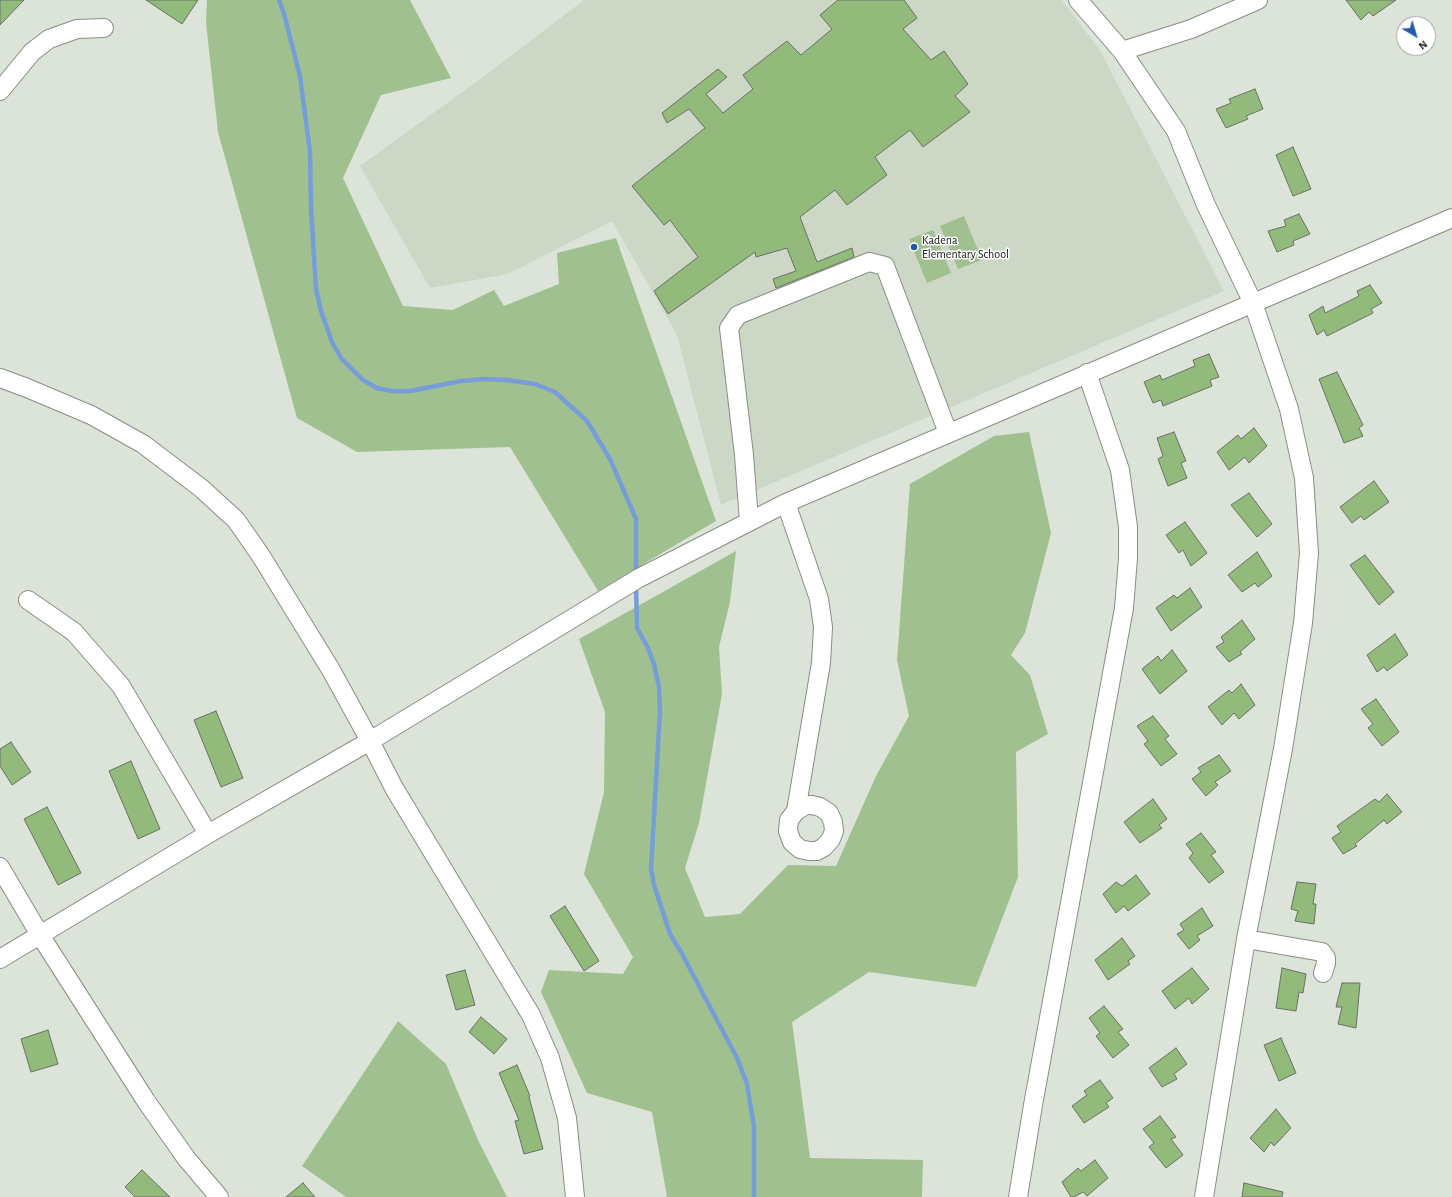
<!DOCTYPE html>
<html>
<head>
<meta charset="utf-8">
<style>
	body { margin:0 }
	#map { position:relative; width:1452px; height:1197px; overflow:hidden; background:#dce4d9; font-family:"Alegreya Sans",sans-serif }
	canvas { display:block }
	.north { position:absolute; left:1396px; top:16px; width:40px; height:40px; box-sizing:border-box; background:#fff; border:1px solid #a0a1a0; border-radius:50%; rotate:142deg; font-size:11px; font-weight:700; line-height:16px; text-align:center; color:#121511 }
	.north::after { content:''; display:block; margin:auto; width:14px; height:18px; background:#2058aa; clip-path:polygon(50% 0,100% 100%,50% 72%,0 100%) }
</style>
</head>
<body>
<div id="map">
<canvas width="1452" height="1197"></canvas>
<div class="north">N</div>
</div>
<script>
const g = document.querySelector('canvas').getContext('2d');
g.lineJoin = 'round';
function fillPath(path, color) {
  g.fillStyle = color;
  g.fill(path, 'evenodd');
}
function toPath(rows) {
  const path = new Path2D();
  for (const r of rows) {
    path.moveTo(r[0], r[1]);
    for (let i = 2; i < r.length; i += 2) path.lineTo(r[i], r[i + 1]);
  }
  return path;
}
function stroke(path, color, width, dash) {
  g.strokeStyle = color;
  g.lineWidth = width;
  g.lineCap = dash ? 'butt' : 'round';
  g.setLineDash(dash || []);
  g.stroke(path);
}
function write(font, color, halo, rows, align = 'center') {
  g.font = font + ' "Alegreya Sans",sans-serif';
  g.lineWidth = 3;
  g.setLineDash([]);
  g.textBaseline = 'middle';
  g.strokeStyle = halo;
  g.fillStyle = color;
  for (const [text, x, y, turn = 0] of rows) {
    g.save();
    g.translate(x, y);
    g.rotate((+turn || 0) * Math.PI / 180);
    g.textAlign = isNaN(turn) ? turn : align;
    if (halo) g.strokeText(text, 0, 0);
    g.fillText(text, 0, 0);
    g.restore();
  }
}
fillPath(toPath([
	[584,0,1062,0,1101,52,1224,291,721,505,677,335,612,221,508,274,430,288,360,166,483,77]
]), '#ccd7c6');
fillPath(toPath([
	[207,0,410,0,451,78,381,95,343,178,403,306,453,310,494,290,504,306,559,284,557,253,616,238,716,521,598,591,510,447,357,452,297,418,218,132,206,23],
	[964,216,982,260,958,269,940,226],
	[933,230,951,273,927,283,909,239],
	[1029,432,1051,533,1025,633,1011,655,1030,675,1048,734,1016,752,1018,877,976,987,869,972,792,1022,810,1158,923,1160,922,1197,667,1197,652,1112,587,1093,541,992,549,970,623,974,633,957,584,874,604,792,605,712,579,639,736,551,730,602,719,647,722,694,699,823,685,868,705,917,740,914,788,865,836,866,876,776,909,716,897,660,910,484,994,436],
	[398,1021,446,1064,478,1140,507,1197,346,1197,302,1166]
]), '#a1c090');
stroke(toPath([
	[279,0,284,14,300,76,310,152,311,208,316,289,321,311,332,342,341,358,363,380,377,388,392,391,410,391,461,381,484,379,507,380,535,384,555,392,587,421,610,459,636,519,636,575],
	[636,584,637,628,648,648,654,664,659,687,660,711,651,869,654,885,670,934,681,952,737,1058,747,1084,754,1127,754,1197]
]), '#769dd8', 4.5);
const building = toPath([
	[0,0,24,0,0,25,0,0],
	[146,0,198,0,182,24,146,0],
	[838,0,904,0,917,18,903,29,931,60,944,51,968,84,955,96,970,112,923,147,910,130,875,157,887,175,847,205,835,190,800,217,817,262,852,248,854,257,776,288,773,279,796,271,787,248,756,257,755,252,668,314,654,291,698,257,670,220,664,225,632,186,705,128,689,109,667,123,662,113,718,69,727,77,706,94,723,113,753,89,743,75,787,41,801,55,832,29,820,15,838,0],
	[1346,0,1396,0,1373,16,1369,12,1361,20,1346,0],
	[1255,89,1263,109,1246,116,1248,119,1226,128,1216,109,1231,103,1229,99,1255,89],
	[1293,147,1311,189,1293,196,1276,155,1293,147],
	[1299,214,1310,234,1293,241,1294,245,1277,252,1268,231,1286,226,1284,220,1299,214],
	[1370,285,1382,303,1371,309,1373,313,1327,336,1324,330,1317,335,1309,315,1323,306,1325,313,1359,296,1357,291,1370,285],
	[1209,354,1219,377,1210,380,1212,386,1163,406,1161,400,1153,403,1144,382,1160,375,1162,380,1195,366,1193,360,1209,354],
	[1337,372,1363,425,1359,428,1363,436,1344,443,1319,379,1337,372],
	[1254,428,1267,446,1249,463,1245,457,1229,470,1217,452,1238,435,1241,439,1254,428],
	[1174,432,1186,461,1181,463,1187,478,1168,486,1158,459,1163,456,1157,438,1174,432],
	[1374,481,1389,502,1364,520,1361,516,1352,523,1340,507,1374,481],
	[1249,493,1272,524,1257,537,1231,505,1249,493],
	[1185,522,1207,553,1191,566,1183,550,1179,553,1166,535,1185,522],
	[1257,552,1272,576,1258,587,1255,583,1242,592,1228,575,1257,552],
	[1365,555,1394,592,1379,605,1350,565,1365,555],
	[1190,588,1202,607,1171,631,1156,608,1174,595,1177,598,1190,588],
	[1242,620,1255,639,1240,652,1242,654,1229,662,1216,647,1224,642,1221,637,1242,620],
	[1395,634,1408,655,1387,671,1384,667,1377,672,1367,655,1395,634],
	[1172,650,1187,671,1160,694,1142,669,1158,656,1161,661,1172,650],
	[1241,684,1255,705,1239,719,1234,713,1222,725,1208,707,1229,690,1232,693,1241,684],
	[1376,699,1399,732,1382,746,1368,728,1373,724,1361,709,1376,699],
	[216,711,243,778,221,787,194,720,216,711],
	[1153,716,1169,736,1165,739,1177,754,1161,766,1144,744,1148,741,1137,726,1153,716],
	[11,742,31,772,12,785,0,766,0,749,11,742],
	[1219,755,1231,771,1215,782,1218,785,1206,796,1192,779,1201,772,1198,768,1219,755],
	[131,761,160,829,138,839,109,771,131,761],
	[1387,794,1402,812,1387,824,1384,820,1355,844,1357,846,1343,854,1332,838,1341,832,1337,826,1375,799,1379,802,1387,794],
	[1153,799,1167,819,1159,825,1162,828,1140,843,1124,822,1153,799],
	[47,807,81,873,58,885,24,819,47,807],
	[1201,833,1216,852,1211,855,1224,872,1209,883,1189,858,1193,853,1186,844,1201,833],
	[1136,875,1150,894,1128,911,1124,906,1116,913,1103,894,1116,882,1122,886,1136,875],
	[1297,882,1316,884,1313,904,1316,904,1314,924,1295,921,1298,911,1291,909,1297,882],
	[565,906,599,961,584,971,550,916,565,906],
	[1202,908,1213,926,1197,936,1200,940,1189,949,1177,934,1184,930,1180,924,1202,908],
	[1122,938,1135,956,1128,961,1130,964,1108,980,1095,960,1122,938],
	[1192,968,1209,989,1192,1004,1189,998,1175,1009,1162,991,1192,968],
	[1282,968,1306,974,1303,993,1299,992,1296,1011,1276,1008,1282,968],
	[465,970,475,1005,456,1010,446,975,465,970],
	[1342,983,1360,983,1356,1028,1338,1024,1342,1007,1336,1007,1342,983],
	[1104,1006,1123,1029,1118,1032,1129,1045,1113,1058,1096,1036,1100,1033,1089,1018,1104,1006],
	[481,1017,507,1039,494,1054,469,1032,481,1017],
	[48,1030,58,1064,31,1072,21,1039,48,1030],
	[1281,1038,1296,1073,1279,1081,1264,1045,1281,1038],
	[1176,1048,1187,1064,1174,1074,1177,1079,1162,1087,1149,1068,1176,1048],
	[517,1065,530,1096,529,1097,543,1149,524,1154,515,1121,519,1120,499,1073,517,1065],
	[1100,1080,1113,1098,1106,1103,1109,1107,1084,1123,1072,1106,1087,1095,1084,1091,1100,1080],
	[1276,1109,1291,1128,1274,1146,1271,1142,1264,1152,1250,1138,1276,1109],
	[1160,1116,1176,1137,1171,1139,1183,1155,1166,1168,1149,1147,1154,1143,1143,1129,1160,1116],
	[1095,1160,1108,1178,1087,1196,1083,1192,1074,1197,1071,1197,1062,1182,1078,1168,1081,1171,1095,1160],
	[142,1170,170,1197,135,1197,125,1187,142,1170],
	[303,1183,315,1197,286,1197,303,1183],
	[1244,1183,1283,1192,1282,1197,1242,1197,1244,1183]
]);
fillPath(building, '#92ba7b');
stroke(building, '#697066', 1);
const minor = toPath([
	[1078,0,1122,51,1176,131,1206,205,1253,303,1289,409,1304,478,1309,553,1303,623,1283,749,1246,939,1204,1197],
	[1122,51,1191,29,1258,0],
	[0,91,32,52,49,39,77,29,104,28],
	[0,378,27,388,91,415,143,444,201,488,236,520,261,556,331,670,370,741,394,788,531,1015,550,1058,567,1118,575,1197],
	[786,503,819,599,823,627,821,663,796,811,789,820,788,831,792,842,800,849,809,851,817,851,824,847,831,839,834,831,833,822,829,813,820,807,812,805,806,805,796,811],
	[749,521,744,455,729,328,738,315,869,262,885,266,948,433],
	[28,600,74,632,121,686,208,834],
	[0,867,40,935,146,1101,186,1158,219,1197],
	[1246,939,1322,952,1326,958,1326,963,1323,973],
	[0,959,208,834,370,741,639,578,786,503,1452,218],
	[1018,1197,1033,1105,1124,608,1128,558,1128,527,1120,470,1087,373]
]);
stroke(minor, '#888e84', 20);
stroke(minor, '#fff', 18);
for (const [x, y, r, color] of [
	[914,247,4,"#2058aa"]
]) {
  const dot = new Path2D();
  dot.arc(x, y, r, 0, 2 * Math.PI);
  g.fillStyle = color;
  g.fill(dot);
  stroke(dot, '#fff', 1.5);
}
write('12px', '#121511', '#fff', [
	["Kadena",922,240],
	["Elementary School",922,254]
], 'left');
</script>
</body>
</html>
